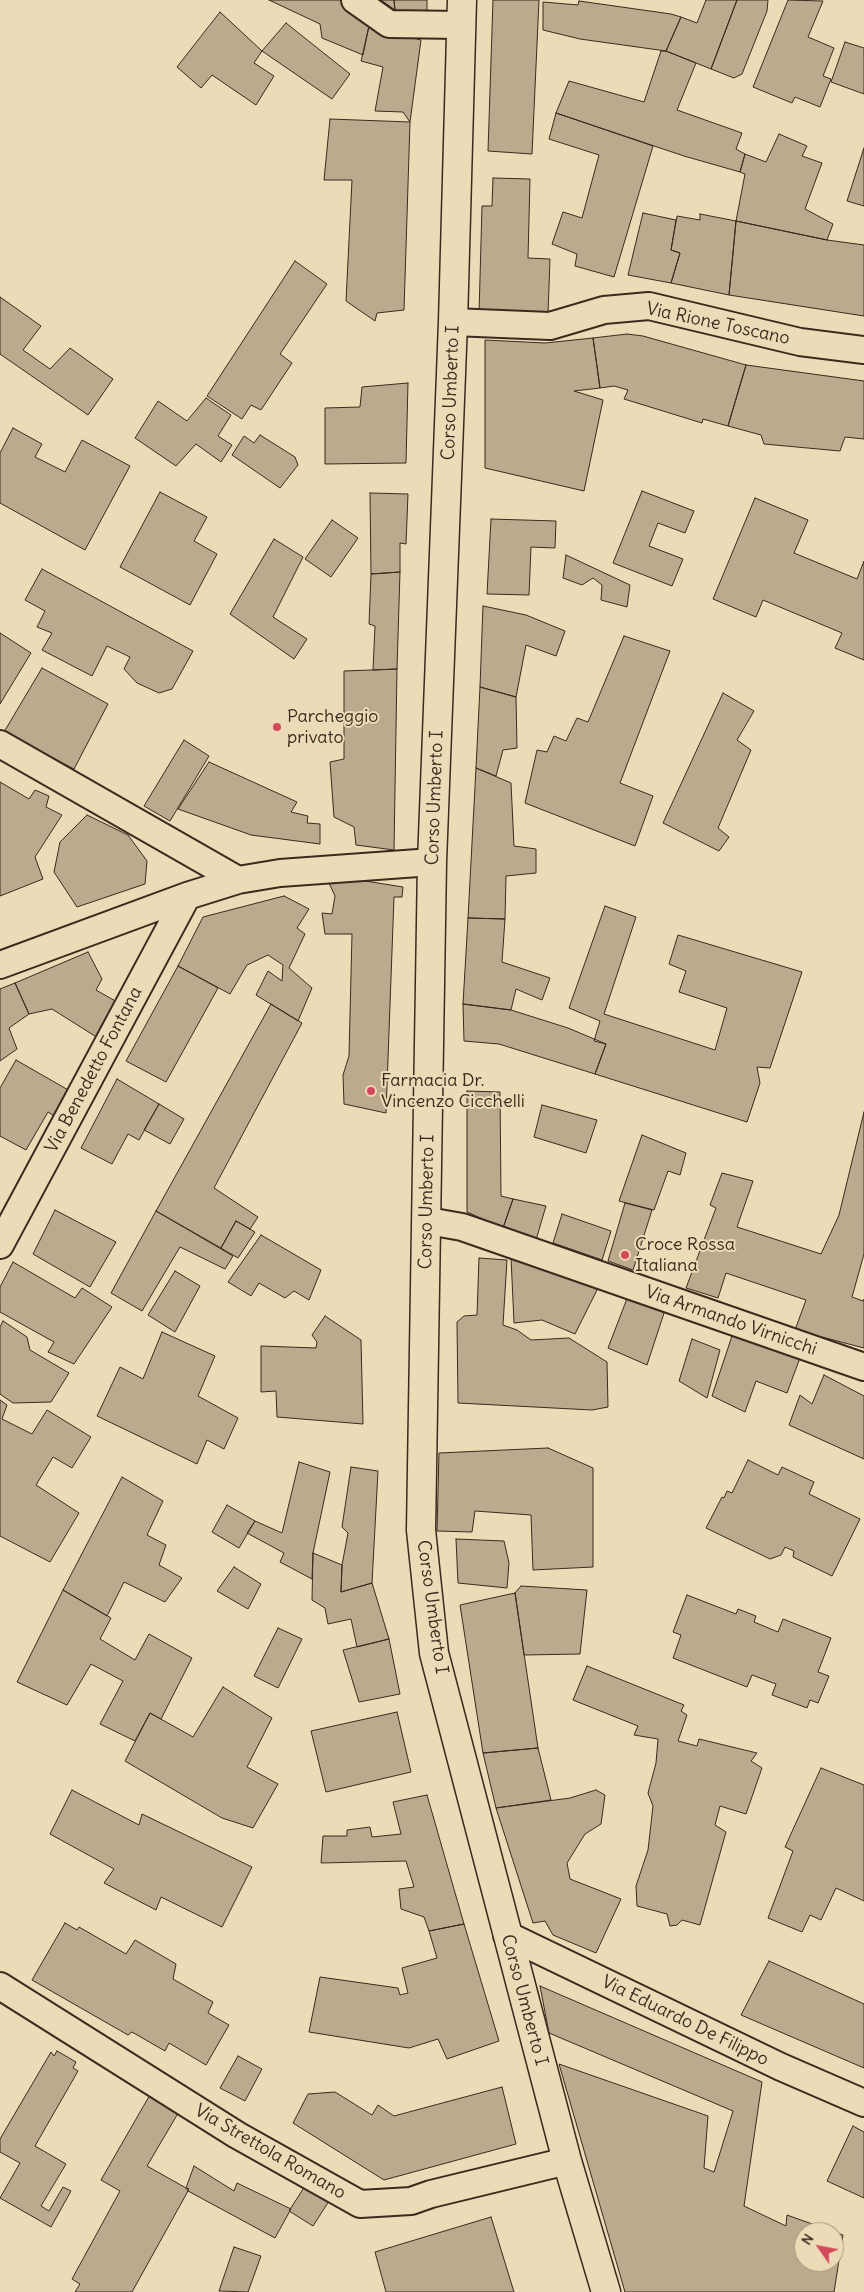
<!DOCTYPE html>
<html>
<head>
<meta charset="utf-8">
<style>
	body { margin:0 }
	#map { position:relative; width:864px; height:2292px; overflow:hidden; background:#eddbb8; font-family:Delius,sans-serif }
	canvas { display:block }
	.north { position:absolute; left:794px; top:2222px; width:50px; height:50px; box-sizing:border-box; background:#eddbb8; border:1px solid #a6947a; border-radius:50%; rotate:303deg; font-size:14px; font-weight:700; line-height:20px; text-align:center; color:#3b2a1e }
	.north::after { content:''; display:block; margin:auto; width:18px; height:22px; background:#d1495b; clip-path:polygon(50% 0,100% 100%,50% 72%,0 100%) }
</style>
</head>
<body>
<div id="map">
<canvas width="864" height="2292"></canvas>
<div class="north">N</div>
</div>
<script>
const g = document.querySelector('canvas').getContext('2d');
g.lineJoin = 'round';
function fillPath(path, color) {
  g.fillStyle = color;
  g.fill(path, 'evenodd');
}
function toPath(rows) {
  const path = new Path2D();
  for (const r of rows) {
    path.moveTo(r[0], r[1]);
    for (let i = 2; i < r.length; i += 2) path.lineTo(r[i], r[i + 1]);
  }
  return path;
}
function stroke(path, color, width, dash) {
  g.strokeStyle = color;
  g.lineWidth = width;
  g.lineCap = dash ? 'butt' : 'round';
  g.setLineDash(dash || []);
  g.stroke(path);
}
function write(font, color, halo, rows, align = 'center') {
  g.font = font + ' Delius,sans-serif';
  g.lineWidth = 4;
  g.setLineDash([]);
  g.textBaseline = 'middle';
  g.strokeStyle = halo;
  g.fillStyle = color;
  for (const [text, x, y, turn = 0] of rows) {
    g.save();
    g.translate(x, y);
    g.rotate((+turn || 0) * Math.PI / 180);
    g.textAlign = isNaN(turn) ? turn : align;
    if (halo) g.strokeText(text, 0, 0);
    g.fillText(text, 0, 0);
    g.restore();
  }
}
const building = toPath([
	[269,0,345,0,372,20,369,26,363,55,322,38,320,24,269,0],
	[381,0,394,0,395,10,381,0],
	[394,0,427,0,427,15,395,10,394,0],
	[493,0,539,0,532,154,488,151,493,0],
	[706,0,737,0,711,69,666,51,681,17,697,23,706,0],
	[737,0,768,0,767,11,742,74,734,78,711,69,737,0],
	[788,0,823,1,808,37,834,48,823,76,831,79,820,107,795,97,792,103,753,87,788,0],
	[579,1,671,14,681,17,666,51,580,39,543,30,543,2,578,5,579,1],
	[220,12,262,51,254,63,274,76,256,105,212,75,201,88,177,67,220,12],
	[286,23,350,74,332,99,262,51,286,23],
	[369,26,421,40,410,122,403,112,375,111,383,67,361,61,369,26],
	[845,42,864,48,864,94,831,82,845,42],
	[661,51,666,51,696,63,677,110,742,133,736,149,745,154,740,172,684,156,556,113,569,81,644,102,661,51],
	[556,113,653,146,614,277,575,266,577,254,552,244,563,212,582,218,599,155,549,139,556,113],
	[330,119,410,122,404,310,377,313,375,321,346,301,352,180,324,180,330,119],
	[779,134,807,146,802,156,822,163,805,209,833,224,827,240,736,221,745,174,740,172,745,154,766,162,779,134],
	[864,148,864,206,847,201,864,148],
	[493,178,530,179,528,258,550,259,548,314,479,314,482,206,492,206,493,178],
	[643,213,676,220,671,250,680,253,671,283,628,275,643,213],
	[700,214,736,221,729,295,671,283,680,253,671,250,677,216,700,220,700,214],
	[736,221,827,240,864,245,864,316,729,295,736,221],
	[295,261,327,284,280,354,292,363,261,410,251,405,242,419,207,396,295,261],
	[0,297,41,326,23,350,50,369,70,348,113,379,88,415,0,354,0,297],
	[627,334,643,336,746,365,728,426,703,419,702,423,624,399,628,390,614,386,600,388,593,338,627,334],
	[593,338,600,388,574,391,603,400,584,491,485,468,485,340,545,343,593,338],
	[746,365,864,381,864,439,845,437,840,451,764,444,761,435,728,426,746,365],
	[408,383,406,463,325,464,325,408,360,407,362,387,408,383],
	[206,398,231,415,218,436,232,445,221,462,196,444,176,466,135,438,158,401,187,421,206,398],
	[13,428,42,444,35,457,65,472,82,440,130,466,85,550,0,503,0,453,13,428],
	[260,435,295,457,298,465,280,488,232,455,244,436,254,443,260,435],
	[642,491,694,511,685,533,658,523,649,546,683,559,672,586,613,563,642,491],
	[160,492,207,517,194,541,217,554,190,605,120,567,160,492],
	[370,493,408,494,406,544,400,543,400,572,371,574,370,493],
	[755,498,808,520,794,553,857,579,864,561,864,660,835,648,842,633,763,600,756,617,713,599,755,498],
	[491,519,556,521,555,548,531,547,529,595,487,594,491,519],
	[332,520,358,538,331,577,305,559,332,520],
	[274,539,303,557,273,617,307,639,294,659,230,614,274,539],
	[566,555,630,585,627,607,601,600,602,585,593,578,582,585,563,578,566,555],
	[42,569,193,651,172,689,159,693,137,683,124,669,130,657,107,646,92,676,42,650,52,633,37,627,45,611,25,600,42,569],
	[400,572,397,669,373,670,375,626,369,624,371,574,400,572],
	[483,606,526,615,565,631,556,656,526,645,516,697,480,687,483,606],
	[0,633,31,653,0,704,0,633],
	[624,636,670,651,620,783,653,796,635,846,525,803,537,750,547,752,554,736,566,741,577,718,588,722,624,636],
	[42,668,108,704,74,769,4,732,42,668],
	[397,669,394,850,356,845,354,827,334,817,330,762,344,759,344,671,397,669],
	[480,687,516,697,517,748,503,750,496,776,476,768,480,687],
	[723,693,754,711,737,740,751,750,718,828,729,837,719,851,663,823,723,693],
	[184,740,209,756,170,821,144,806,184,740],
	[209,762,297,802,291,812,308,816,307,823,320,824,320,844,251,835,178,809,209,762],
	[476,768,511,783,514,846,536,849,536,873,506,876,505,919,468,918,476,768],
	[0,782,29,799,35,790,49,796,46,807,62,815,35,857,43,879,0,896,0,782],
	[87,815,128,835,147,861,145,884,77,907,54,872,60,842,87,815],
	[359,880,403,887,402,897,394,897,386,1113,344,1104,343,1075,349,1056,352,934,325,934,322,913,332,914,335,896,329,883,359,880],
	[284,896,309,909,297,928,305,934,289,968,312,988,298,1021,256,995,268,971,282,981,283,965,268,955,247,965,230,994,178,966,203,917,284,896],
	[605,906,636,917,604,1014,715,1050,727,1008,679,992,686,971,669,964,678,935,802,972,770,1068,757,1067,760,1083,747,1122,595,1074,606,1044,594,1041,600,1021,569,1008,605,906],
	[468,918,505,919,502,962,550,978,542,1000,516,989,511,1010,463,1004,468,918],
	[88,952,102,979,96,990,117,1002,98,1038,52,1009,29,1014,15,983,88,952],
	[178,966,218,988,166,1082,126,1061,178,966],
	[15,983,29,1014,9,1028,17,1049,0,1061,0,989,15,983],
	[271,1004,302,1023,214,1188,258,1217,250,1229,236,1221,221,1248,156,1211,271,1004],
	[463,1004,511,1010,568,1028,606,1044,595,1074,499,1044,464,1041,463,1004],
	[16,1060,70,1091,56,1117,48,1112,26,1150,0,1136,0,1088,16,1060],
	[117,1079,159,1104,139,1140,128,1134,112,1164,81,1148,117,1079],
	[467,1091,500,1092,501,1196,513,1199,503,1228,467,1212,467,1091],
	[159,1104,184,1119,170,1144,144,1130,159,1104],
	[542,1105,597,1120,586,1153,534,1137,542,1105],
	[864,1112,864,1254,852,1297,863,1301,864,1299,864,1348,795,1330,806,1300,726,1273,718,1298,686,1288,716,1208,710,1205,722,1173,753,1181,737,1227,821,1254,839,1215,864,1112],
	[642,1135,686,1153,680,1175,668,1171,654,1210,619,1201,642,1135],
	[513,1199,546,1206,536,1240,503,1228,513,1199],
	[625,1203,652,1210,633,1270,608,1261,625,1203],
	[55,1210,116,1242,90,1287,33,1254,55,1210],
	[156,1211,233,1256,225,1269,180,1247,142,1311,111,1293,156,1211],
	[562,1214,611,1231,602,1260,553,1243,562,1214],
	[236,1221,255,1232,238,1258,221,1248,236,1221],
	[261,1235,321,1270,309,1300,294,1291,285,1298,259,1283,251,1296,228,1282,261,1235],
	[511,1257,599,1286,575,1334,542,1320,514,1323,511,1257],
	[479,1258,507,1260,503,1325,517,1330,531,1340,569,1338,607,1362,608,1407,592,1410,458,1403,457,1322,464,1316,477,1315,479,1258],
	[13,1262,75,1298,82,1288,112,1307,74,1364,48,1352,54,1342,0,1312,0,1287,13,1262],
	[175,1271,200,1286,175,1332,148,1315,175,1271],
	[628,1296,665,1310,647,1365,608,1348,628,1296],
	[325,1316,361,1340,363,1424,277,1417,276,1391,261,1392,261,1346,316,1348,317,1342,312,1335,325,1316],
	[3,1321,27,1337,30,1350,69,1373,51,1402,13,1403,0,1394,0,1327,3,1321],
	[734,1330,801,1355,787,1393,756,1381,745,1412,712,1396,734,1330],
	[162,1332,215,1356,198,1396,238,1418,224,1449,207,1440,197,1464,97,1416,120,1367,143,1379,162,1332],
	[692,1339,720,1350,707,1398,679,1381,692,1339],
	[824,1375,864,1396,864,1459,789,1425,800,1395,812,1404,824,1375],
	[0,1400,7,1405,2,1419,32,1434,47,1410,91,1437,72,1468,53,1457,36,1485,79,1513,50,1562,0,1536,0,1400],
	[548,1448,593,1468,593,1567,533,1570,531,1515,475,1511,472,1532,437,1531,439,1453,548,1448],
	[748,1460,778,1475,782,1467,814,1482,809,1494,860,1519,832,1576,793,1557,794,1551,785,1547,781,1555,770,1559,706,1528,722,1497,724,1498,727,1491,732,1493,748,1460],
	[299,1462,330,1472,313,1553,312,1579,280,1562,284,1553,247,1533,255,1521,282,1533,299,1462],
	[351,1467,378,1471,372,1583,341,1592,342,1565,348,1533,342,1527,351,1467],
	[122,1477,163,1501,147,1535,166,1545,159,1565,182,1578,165,1602,124,1582,107,1616,63,1590,122,1477],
	[227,1505,255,1521,239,1548,212,1532,227,1505],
	[456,1539,504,1541,509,1563,507,1588,458,1583,456,1539],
	[313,1553,342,1565,341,1592,372,1583,389,1639,357,1647,351,1619,328,1624,325,1608,312,1600,313,1553],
	[234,1567,261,1584,248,1609,217,1591,234,1567],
	[521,1586,587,1590,580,1654,524,1655,515,1593,521,1586],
	[63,1590,111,1618,100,1639,135,1660,149,1634,192,1658,161,1719,150,1713,135,1741,100,1724,123,1681,91,1664,67,1705,17,1682,63,1590],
	[515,1593,538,1748,483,1753,460,1605,515,1593],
	[687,1595,736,1614,738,1609,756,1616,754,1622,778,1632,783,1619,831,1638,818,1672,829,1676,818,1703,810,1700,807,1708,772,1695,776,1684,752,1675,747,1687,673,1658,681,1635,673,1632,687,1595],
	[278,1628,302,1639,278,1688,254,1676,278,1628],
	[389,1639,400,1694,359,1702,343,1650,389,1639],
	[587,1666,684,1705,681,1711,687,1715,678,1741,697,1746,699,1739,757,1753,751,1761,762,1768,746,1814,720,1806,715,1825,726,1832,700,1925,682,1920,677,1925,670,1926,667,1914,637,1906,636,1886,648,1850,653,1806,648,1793,656,1763,658,1739,634,1735,638,1726,573,1700,587,1666],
	[223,1687,272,1718,247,1767,278,1784,253,1828,222,1818,125,1761,150,1713,193,1737,223,1687],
	[397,1712,411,1772,326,1792,311,1731,397,1712],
	[538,1748,551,1800,496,1808,483,1753,538,1748],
	[821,1768,864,1785,864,1901,836,1888,821,1920,810,1915,802,1932,768,1918,793,1851,785,1847,821,1768],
	[72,1790,139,1825,142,1814,252,1867,222,1927,161,1897,156,1910,104,1883,114,1869,50,1834,72,1790],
	[596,1790,605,1795,601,1824,585,1834,567,1863,570,1879,621,1899,596,1953,553,1935,545,1921,533,1923,496,1808,570,1798,596,1790],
	[427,1795,464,1924,429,1931,424,1917,401,1909,399,1889,414,1887,406,1861,321,1863,323,1836,347,1836,347,1830,370,1827,372,1837,401,1834,393,1802,427,1795],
	[65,1923,77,1930,79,1927,126,1954,135,1940,176,1964,173,1979,213,2002,208,2013,229,2025,206,2065,169,2043,165,2051,132,2032,128,2035,32,1980,65,1923],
	[464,1924,499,2041,447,2059,438,2039,409,2048,309,2032,320,1977,398,1988,400,1995,408,1993,402,1968,437,1958,429,1931,464,1924],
	[769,1961,864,2004,864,2068,741,2015,769,1961],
	[540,1986,762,2082,744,2206,786,2226,787,2215,843,2235,834,2292,625,2292,559,2064,708,2116,704,2168,714,2172,733,2111,549,2033,540,1986],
	[804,2232,834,2232,834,2262,804,2262,804,2232],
	[57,2051,76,2062,73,2068,78,2071,35,2146,66,2164,41,2206,49,2211,63,2187,71,2191,51,2227,0,2198,20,2163,0,2152,0,2139,51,2052,54,2056,57,2051],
	[238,2056,262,2069,245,2101,220,2088,238,2056],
	[502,2087,516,2144,384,2180,293,2123,308,2094,335,2092,372,2115,378,2105,394,2116,502,2087],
	[151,2093,180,2110,147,2166,186,2188,188,2191,132,2292,75,2292,80,2284,72,2279,120,2191,101,2180,151,2093],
	[853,2126,864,2132,864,2198,827,2181,853,2126],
	[194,2166,234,2191,237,2183,291,2209,275,2238,188,2191,189,2189,186,2188,194,2166],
	[305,2186,329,2201,313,2226,289,2211,305,2186],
	[491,2217,514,2292,386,2292,375,2252,491,2217],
	[234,2247,261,2256,248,2292,219,2291,234,2247]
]);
fillPath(building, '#bbaa8d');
stroke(building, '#3b2a1e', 1);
const minor = toPath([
	[355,0,389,24,461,25],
	[453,322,550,326,604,310,649,306,800,342,864,350],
	[0,744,238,880],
	[0,965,187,896,238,880,280,873,432,862],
	[428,1221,462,1227,864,1367],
	[0,1245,187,896],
	[507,1935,781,2067,864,2103],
	[0,1986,237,2135,360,2204,411,2201,431,2194,567,2161]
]);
const secondary = toPath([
	[462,0,453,322,432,862,421,1530,434,1653,567,2161,606,2292]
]);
stroke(minor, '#3b2a1e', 30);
stroke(secondary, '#3b2a1e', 31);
stroke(minor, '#eddbb8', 26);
stroke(secondary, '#eddbb8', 28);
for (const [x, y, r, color] of [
	[277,727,5,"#d1495b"],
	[371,1091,5,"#d1495b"],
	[625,1255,5,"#d1495b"]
]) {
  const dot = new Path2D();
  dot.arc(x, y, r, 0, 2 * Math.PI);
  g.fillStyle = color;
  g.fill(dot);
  stroke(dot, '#eddbb8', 2);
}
write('18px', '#3b2a1e', '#eddbb8', [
	["Via Rione Toscano",718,324,12],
	["Corso Umberto I",451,393,-88],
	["Corso Umberto I",435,798,-88],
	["Via Benedetto Fontana",94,1070,-62],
	["Corso Umberto I",427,1202,-89],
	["Via Armando Virnicchi",731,1321,19],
	["Corso Umberto I",432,1607,82],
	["Corso Umberto I",524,2000,75],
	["Via Eduardo De Filippo",685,2021,26],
	["Via Strettola Romano",270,2152,30]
]);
write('18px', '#3b2a1e', '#eddbb8', [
	["Parcheggio",287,717],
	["privato",287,738],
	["Farmacia Dr.",381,1081],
	["Vincenzo Cicchelli",381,1102],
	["Croce Rossa",635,1245],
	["Italiana",635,1266]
], 'left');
</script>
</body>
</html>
